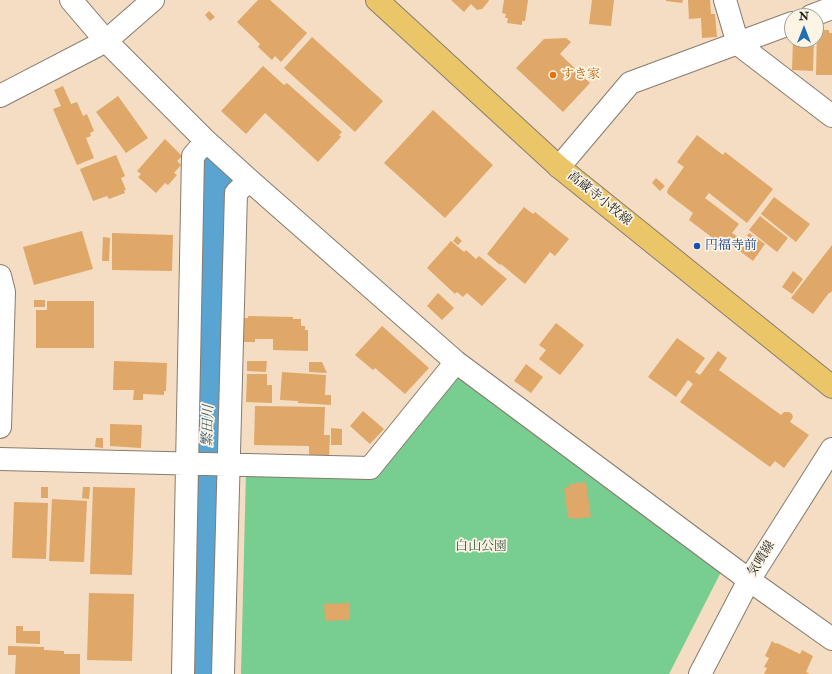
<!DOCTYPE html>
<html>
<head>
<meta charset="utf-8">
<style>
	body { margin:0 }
	#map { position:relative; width:832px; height:674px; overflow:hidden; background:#f4ddc2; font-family:"IM FELL Double Pica",serif }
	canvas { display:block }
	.north { position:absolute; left:784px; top:8px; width:40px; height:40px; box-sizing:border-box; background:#fcf5e5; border:1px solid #a29e95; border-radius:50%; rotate:0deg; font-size:11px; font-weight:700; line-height:16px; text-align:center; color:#1c1c1c }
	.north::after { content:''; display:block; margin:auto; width:14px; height:18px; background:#1f6fb2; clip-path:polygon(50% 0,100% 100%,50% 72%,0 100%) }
</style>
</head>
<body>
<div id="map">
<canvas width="832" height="674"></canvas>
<div class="north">N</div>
</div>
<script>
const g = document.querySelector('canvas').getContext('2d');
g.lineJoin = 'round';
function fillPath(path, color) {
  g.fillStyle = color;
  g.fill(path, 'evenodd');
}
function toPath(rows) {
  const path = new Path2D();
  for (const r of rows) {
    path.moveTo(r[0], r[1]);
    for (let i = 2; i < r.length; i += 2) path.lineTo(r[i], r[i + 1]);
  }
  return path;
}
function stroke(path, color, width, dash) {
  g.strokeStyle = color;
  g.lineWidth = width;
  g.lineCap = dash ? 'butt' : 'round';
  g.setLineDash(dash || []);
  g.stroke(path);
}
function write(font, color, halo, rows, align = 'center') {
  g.font = font + ' "IM FELL Double Pica","Noto Serif JP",serif';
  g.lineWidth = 3.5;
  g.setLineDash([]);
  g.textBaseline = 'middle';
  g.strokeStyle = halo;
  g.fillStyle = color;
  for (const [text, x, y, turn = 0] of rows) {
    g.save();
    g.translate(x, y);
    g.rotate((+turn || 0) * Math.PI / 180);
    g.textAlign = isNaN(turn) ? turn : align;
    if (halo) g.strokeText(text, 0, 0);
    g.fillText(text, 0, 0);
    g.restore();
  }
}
fillPath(toPath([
	[460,373,721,572,669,674,241,674,246,471,378,474]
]), '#78cd90');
stroke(toPath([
	[200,674,206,479,217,179]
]), '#59a4d1', 48);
fillPath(toPath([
	[258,0,270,0,307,33,281,62,275,56,272,60,258,47,260,44,237,22],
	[451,0,489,0,488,2,482,9,477,10,471,4,464,12],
	[504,0,528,0,525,21,522,21,522,25,507,23,508,18,505,18,506,14,502,13],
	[592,0,614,0,611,26,589,24],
	[666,0,683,0,682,3,666,1],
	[688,0,710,0,711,14,715,14,717,37,702,38,701,18,689,19],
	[209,11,215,17,210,21,205,15],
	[817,30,829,30,829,33,832,33,832,75,816,75],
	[312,37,383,101,355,132,284,68],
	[566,38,571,42,560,54,590,83,563,112,516,68,544,39],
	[793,40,814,40,813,71,792,70],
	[263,66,284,85,287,83,342,132,339,135,341,137,318,162,265,113,246,134,221,111],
	[63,86,71,104,77,102,83,116,87,114,94,131,90,133,91,136,86,138,94,158,77,165,53,109,61,106,54,90],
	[118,96,148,138,126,153,96,112],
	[433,110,493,165,445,218,384,163],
	[697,135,723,155,725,152,773,189,747,223,709,193,705,198,739,224,732,233,738,237,729,247,724,243,722,245,689,220,693,213,668,194,667,192,668,189,684,167,677,162],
	[165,139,182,156,177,161,181,165,174,173,177,175,168,185,165,183,156,193,138,177,141,174,137,171],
	[116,155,125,176,121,178,126,190,124,190,125,193,109,199,107,196,93,201,80,169],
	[656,178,665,186,660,191,652,183],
	[774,197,810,224,796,242,761,214],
	[524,207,533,214,535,212,569,239,555,256,550,252,525,284,501,264,500,265,487,254],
	[760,216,788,238,777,252,749,230],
	[82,231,93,269,34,285,23,247],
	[112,233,173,235,172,271,112,270],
	[749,233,765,244,753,261,737,249],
	[457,236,462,241,458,245,453,241],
	[103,237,110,238,109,261,102,261],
	[451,241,464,252,466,250,476,259,479,256,507,279,482,306,467,293,463,297,457,292,455,294,427,268],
	[832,245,832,291,830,293,829,293,813,314,791,298],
	[793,271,803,279,792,294,782,287],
	[438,293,454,308,442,320,427,306],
	[34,300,45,300,45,307,34,307],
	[47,301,94,301,94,348,36,348,36,310,47,310],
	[248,316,293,317,293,319,301,319,301,326,305,326,305,330,308,330,308,351,273,350,273,339,255,339,255,342,244,342,244,318,248,318],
	[556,323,584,345,560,375,539,359,546,350,539,345],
	[382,326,429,368,405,394,375,368,373,370,355,355],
	[677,338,705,358,695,372,700,375,718,351,727,358,719,370,781,415,784,412,789,412,792,414,793,417,790,422,809,435,784,468,775,461,770,467,680,402,693,384,688,380,676,397,648,377],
	[114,361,167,363,166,391,164,391,164,395,143,394,143,400,133,400,134,390,113,390],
	[247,361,267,361,266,372,247,371],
	[309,362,322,362,327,373,309,372],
	[526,364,543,377,531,393,514,381],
	[282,372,326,375,325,395,331,395,331,405,298,403,298,401,280,400],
	[247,374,267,374,267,385,272,385,272,403,246,402],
	[255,406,325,407,324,435,330,435,329,457,309,457,309,446,254,445],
	[363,411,384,429,370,444,350,426],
	[110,424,142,425,141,448,110,446],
	[331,428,342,429,342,445,331,445],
	[96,438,103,438,103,448,95,447],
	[586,482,591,517,574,519,574,518,568,518,564,488,570,487,570,484],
	[41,487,48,487,48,498,41,498],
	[83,487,90,487,89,499,82,498],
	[93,487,135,488,132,575,90,574],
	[52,499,87,501,84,562,49,561],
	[14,502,48,503,46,559,12,558],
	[89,593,134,594,132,661,87,660],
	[349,603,349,620,325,621,324,604],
	[16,626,23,626,23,631,40,631,40,644,16,643],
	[772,641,776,644,777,643,800,654,802,650,813,656,806,672,810,674,764,674,767,668,764,667,769,658,765,656],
	[8,646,44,647,44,650,64,651,64,654,80,654,80,674,15,674,16,655,8,655]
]), '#dfa768');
const minor = toPath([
	[71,0,106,41,206,141,249,180,456,362,749,580,832,639],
	[725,0,738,44,832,116],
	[811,16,832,8],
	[0,96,106,41,153,0],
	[559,167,630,83,792,23],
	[0,276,4,292,0,427],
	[0,459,370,468,456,362],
	[183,674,193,156,206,141],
	[223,674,236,193,249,180],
	[700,674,749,580,832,449]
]);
const major = toPath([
	[377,0,559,167,832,387]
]);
stroke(minor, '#887c6f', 24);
stroke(major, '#887c6f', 24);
stroke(minor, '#fff', 22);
stroke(major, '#ebc669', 22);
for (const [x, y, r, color] of [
	[553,75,4,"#e8710a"],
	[697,246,4,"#1a4fb4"]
]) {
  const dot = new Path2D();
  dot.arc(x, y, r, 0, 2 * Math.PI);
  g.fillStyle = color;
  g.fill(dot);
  stroke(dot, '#fcf5e5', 1.5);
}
write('13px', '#c56008', '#fcf5e5', [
	["すき家",561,75]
], 'left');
write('13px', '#1c1c1c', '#fcf5e5', [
	["高蔵寺小牧線",599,199,39],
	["気噴線",762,559,-58]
]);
write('13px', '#164399', '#fcf5e5', [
	["円福寺前",705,246]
], 'left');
write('13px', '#3c5a45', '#fcf5e5', [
	["白山公園",481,547]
]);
write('italic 14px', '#37596d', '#fcf5e5', [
	["繁田川",209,426,-88]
]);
</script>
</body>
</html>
